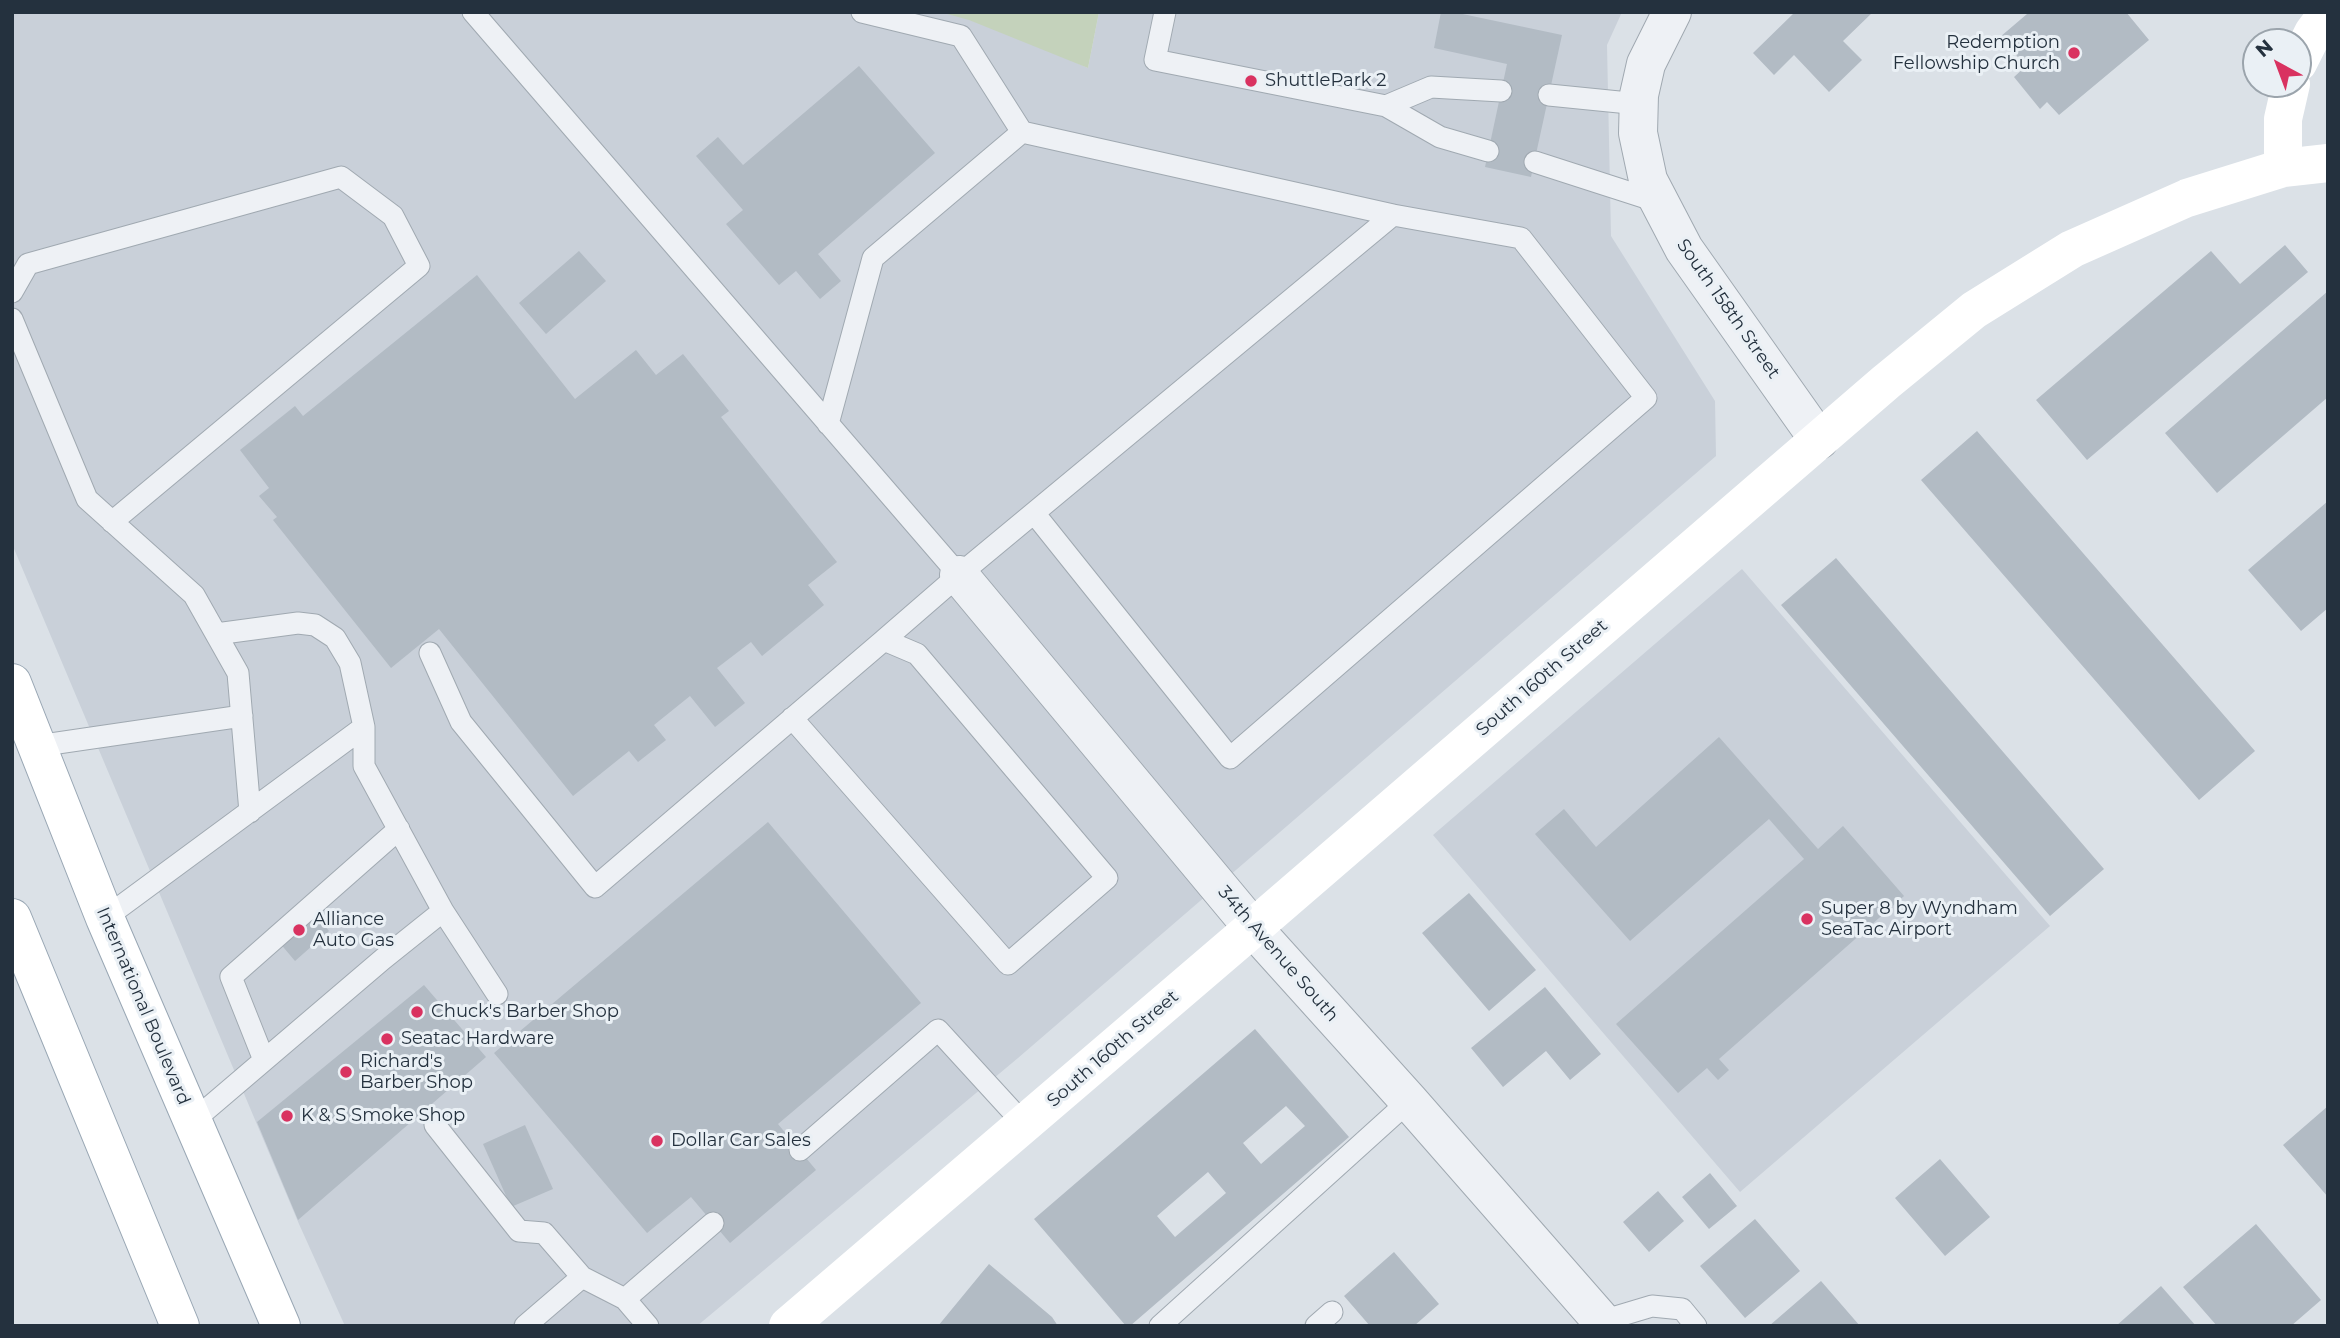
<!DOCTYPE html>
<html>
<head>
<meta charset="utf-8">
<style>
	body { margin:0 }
	#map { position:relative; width:2340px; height:1338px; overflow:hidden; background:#dbe1e7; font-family:Montserrat,sans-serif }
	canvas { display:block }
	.frame { position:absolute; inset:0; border:14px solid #24313e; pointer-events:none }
	.north { position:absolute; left:2242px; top:28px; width:70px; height:70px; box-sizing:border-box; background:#eaf0f5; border:2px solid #9ba4ac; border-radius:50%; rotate:319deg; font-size:19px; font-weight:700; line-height:28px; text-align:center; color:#24313e }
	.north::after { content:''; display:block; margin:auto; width:24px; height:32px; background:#d93260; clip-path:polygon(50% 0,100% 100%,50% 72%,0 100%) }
</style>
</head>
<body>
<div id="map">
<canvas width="2340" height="1338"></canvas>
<div class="frame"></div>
<div class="north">N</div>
</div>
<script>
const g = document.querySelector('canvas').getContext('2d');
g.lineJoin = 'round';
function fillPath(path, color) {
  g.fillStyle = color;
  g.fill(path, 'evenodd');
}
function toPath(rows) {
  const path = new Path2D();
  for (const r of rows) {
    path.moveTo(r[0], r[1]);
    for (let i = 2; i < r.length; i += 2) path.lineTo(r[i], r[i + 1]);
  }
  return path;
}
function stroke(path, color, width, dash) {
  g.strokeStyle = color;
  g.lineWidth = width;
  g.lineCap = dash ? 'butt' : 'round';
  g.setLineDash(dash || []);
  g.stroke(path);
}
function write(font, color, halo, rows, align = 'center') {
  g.font = font + ' Montserrat,sans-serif';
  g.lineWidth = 6;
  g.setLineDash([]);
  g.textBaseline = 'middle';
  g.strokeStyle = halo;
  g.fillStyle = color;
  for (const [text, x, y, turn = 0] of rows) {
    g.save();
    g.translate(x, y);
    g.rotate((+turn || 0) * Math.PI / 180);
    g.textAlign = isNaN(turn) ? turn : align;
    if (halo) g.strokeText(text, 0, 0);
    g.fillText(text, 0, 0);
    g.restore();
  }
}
fillPath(toPath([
	[12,12,964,12,1088,68,1099,12,1622,12,1607,45,1611,236,1715,401,1716,456,1018,1058,697,1326,345,1326,299,1224,12,544],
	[1742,569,2050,926,1740,1192,1433,835]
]), '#c9d0d9');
fillPath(toPath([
	[940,12,1099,12,1088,68,969,20]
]), '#c4d2bb');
fillPath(toPath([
	[1441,12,1453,12,1562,35,1531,177,1485,167,1507,64,1434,48],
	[1795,12,1873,12,1843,41,1862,60,1829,92,1794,55,1774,75,1753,53],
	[2025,12,2126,12,2149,40,2059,115,2047,102,2040,109,2014,77,2026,66,2000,37,2027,14],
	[859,66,935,153,818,254,841,281,820,299,796,271,779,285,726,224,743,210,696,156,718,137,743,165],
	[2285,245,2308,272,2087,460,2036,400,2211,251,2240,284],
	[579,251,606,281,546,334,519,303],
	[477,275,575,399,636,350,656,375,683,354,729,411,721,417,837,562,808,585,824,605,762,656,751,642,717,668,745,703,715,727,690,696,654,725,666,740,638,762,629,751,573,796,439,629,391,668,273,520,277,517,259,496,269,488,240,450,295,406,303,416],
	[2328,291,2328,397,2217,493,2165,433],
	[1977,431,2255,751,2199,800,1921,480],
	[2328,501,2328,608,2301,631,2248,570],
	[1836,558,2104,869,2050,916,1781,605],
	[1719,737,1818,849,1843,826,1904,896,1719,1059,1729,1070,1718,1080,1707,1068,1678,1093,1616,1024,1804,859,1769,819,1630,941,1535,834,1564,809,1596,847],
	[768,822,921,1003,778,1124,816,1170,730,1243,691,1197,647,1233,494,1053],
	[1469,893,1536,970,1489,1011,1422,933],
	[303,900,329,931,295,961,268,929],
	[424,985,486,1057,298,1220,257,1122],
	[1545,987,1601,1054,1570,1080,1546,1051,1503,1087,1471,1048],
	[1255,1029,1349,1137,1130,1326,1126,1326,1034,1219],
	[1286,1106,1305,1126,1261,1164,1243,1143],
	[1208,1172,1226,1193,1175,1237,1157,1216],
	[2328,1106,2328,1197,2283,1145],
	[525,1125,553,1189,511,1207,483,1144],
	[1940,1159,1990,1217,1945,1256,1895,1198],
	[1710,1173,1737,1206,1709,1229,1682,1197],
	[1658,1191,1684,1221,1649,1252,1623,1222],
	[1755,1219,1800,1271,1745,1318,1700,1266],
	[2256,1224,2321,1300,2291,1326,2217,1326,2183,1287],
	[1394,1252,1439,1304,1414,1326,1370,1326,1344,1296],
	[989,1264,1052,1317,1058,1326,938,1326],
	[1821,1281,1860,1326,1769,1326],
	[2161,1286,2196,1326,2116,1326]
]), '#b2bbc4');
const lane = toPath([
	[473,12,959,575],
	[862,12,961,36,1022,132],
	[1165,12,1155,60,1386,106],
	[1549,95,1639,104],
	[1488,151,1440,137,1386,106,1431,87,1501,91],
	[1535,162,1659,202],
	[12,292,28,264,341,177,393,216,419,266,112,522],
	[12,319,87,499,194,595,238,673,250,812],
	[828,424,873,258,1022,132,1393,215],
	[216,634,298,623,315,625,335,638,350,663,364,727,364,766,443,911,497,994],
	[884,640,959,575,1393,215,1521,238,1646,398,1230,758,1034,513],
	[430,653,461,722,595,887,884,640,917,654,1107,878,1008,964,792,718],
	[37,746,242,716],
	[105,918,364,727],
	[264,1060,231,977,399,829],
	[193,1121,383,959,443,911],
	[435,1125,519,1231,544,1233,582,1277],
	[800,1150,938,1030,1024,1124],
	[625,1299,648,1326],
	[1602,1321,1652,1306,1682,1309,1696,1326],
	[525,1326,582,1277,625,1299,713,1223],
	[1160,1326,1409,1101],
	[1316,1326,1332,1312]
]);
const street = toPath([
	[1672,12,1646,64,1639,95,1638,133,1648,180,1684,249,1819,440],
	[959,575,1253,928,1409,1101,1606,1326]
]);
const primary = toPath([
	[12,683,105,918,281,1326],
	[12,918,180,1326]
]);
stroke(lane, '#a0a9b1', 23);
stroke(street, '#a0a9b1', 40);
stroke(primary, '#99a7b4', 40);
stroke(lane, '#eef1f5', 21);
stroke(street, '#eef1f5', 38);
stroke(toPath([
	[2298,63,2313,33,2328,13],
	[2283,168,2283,119,2291,84],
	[788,1326,1253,928,1886,382,1974,310,2072,249,2187,198,2283,168,2328,163]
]), '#fff', 38);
stroke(primary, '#fff', 38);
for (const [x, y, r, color] of [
	[2074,53,7,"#d93260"],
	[1251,81,7,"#d93260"],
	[1807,919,7,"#d93260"],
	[299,930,7,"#d93260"],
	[417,1012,7,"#d93260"],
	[387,1039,7,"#d93260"],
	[346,1072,7,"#d93260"],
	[287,1116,7,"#d93260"],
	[657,1141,7,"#d93260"]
]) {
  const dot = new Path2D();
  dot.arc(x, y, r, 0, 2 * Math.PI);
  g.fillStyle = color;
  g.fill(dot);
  stroke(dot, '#eaf0f5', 2.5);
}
write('18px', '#24313e', '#eaf0f5', [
	["Redemption",2060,43,"right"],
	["Fellowship Church",2060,64,"right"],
	["ShuttlePark 2",1265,81],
	["Super 8 by Wyndham",1821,909],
	["SeaTac Airport",1821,930],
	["Alliance",313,920],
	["Auto Gas",313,941],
	["Chuck's Barber Shop",431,1012],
	["Seatac Hardware",401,1039],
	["Richard's",360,1062],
	["Barber Shop",360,1083],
	["K & S Smoke Shop",301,1116],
	["Dollar Car Sales",671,1141]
], 'left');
write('18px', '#24313e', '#eaf0f5', [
	["South 158th Street",1728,309,55],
	["South 160th Street",1542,678,-41],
	["34th Avenue South",1278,954,49],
	["International Boulevard",143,1006,67],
	["South 160th Street",1113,1049,-41]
]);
</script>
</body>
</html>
